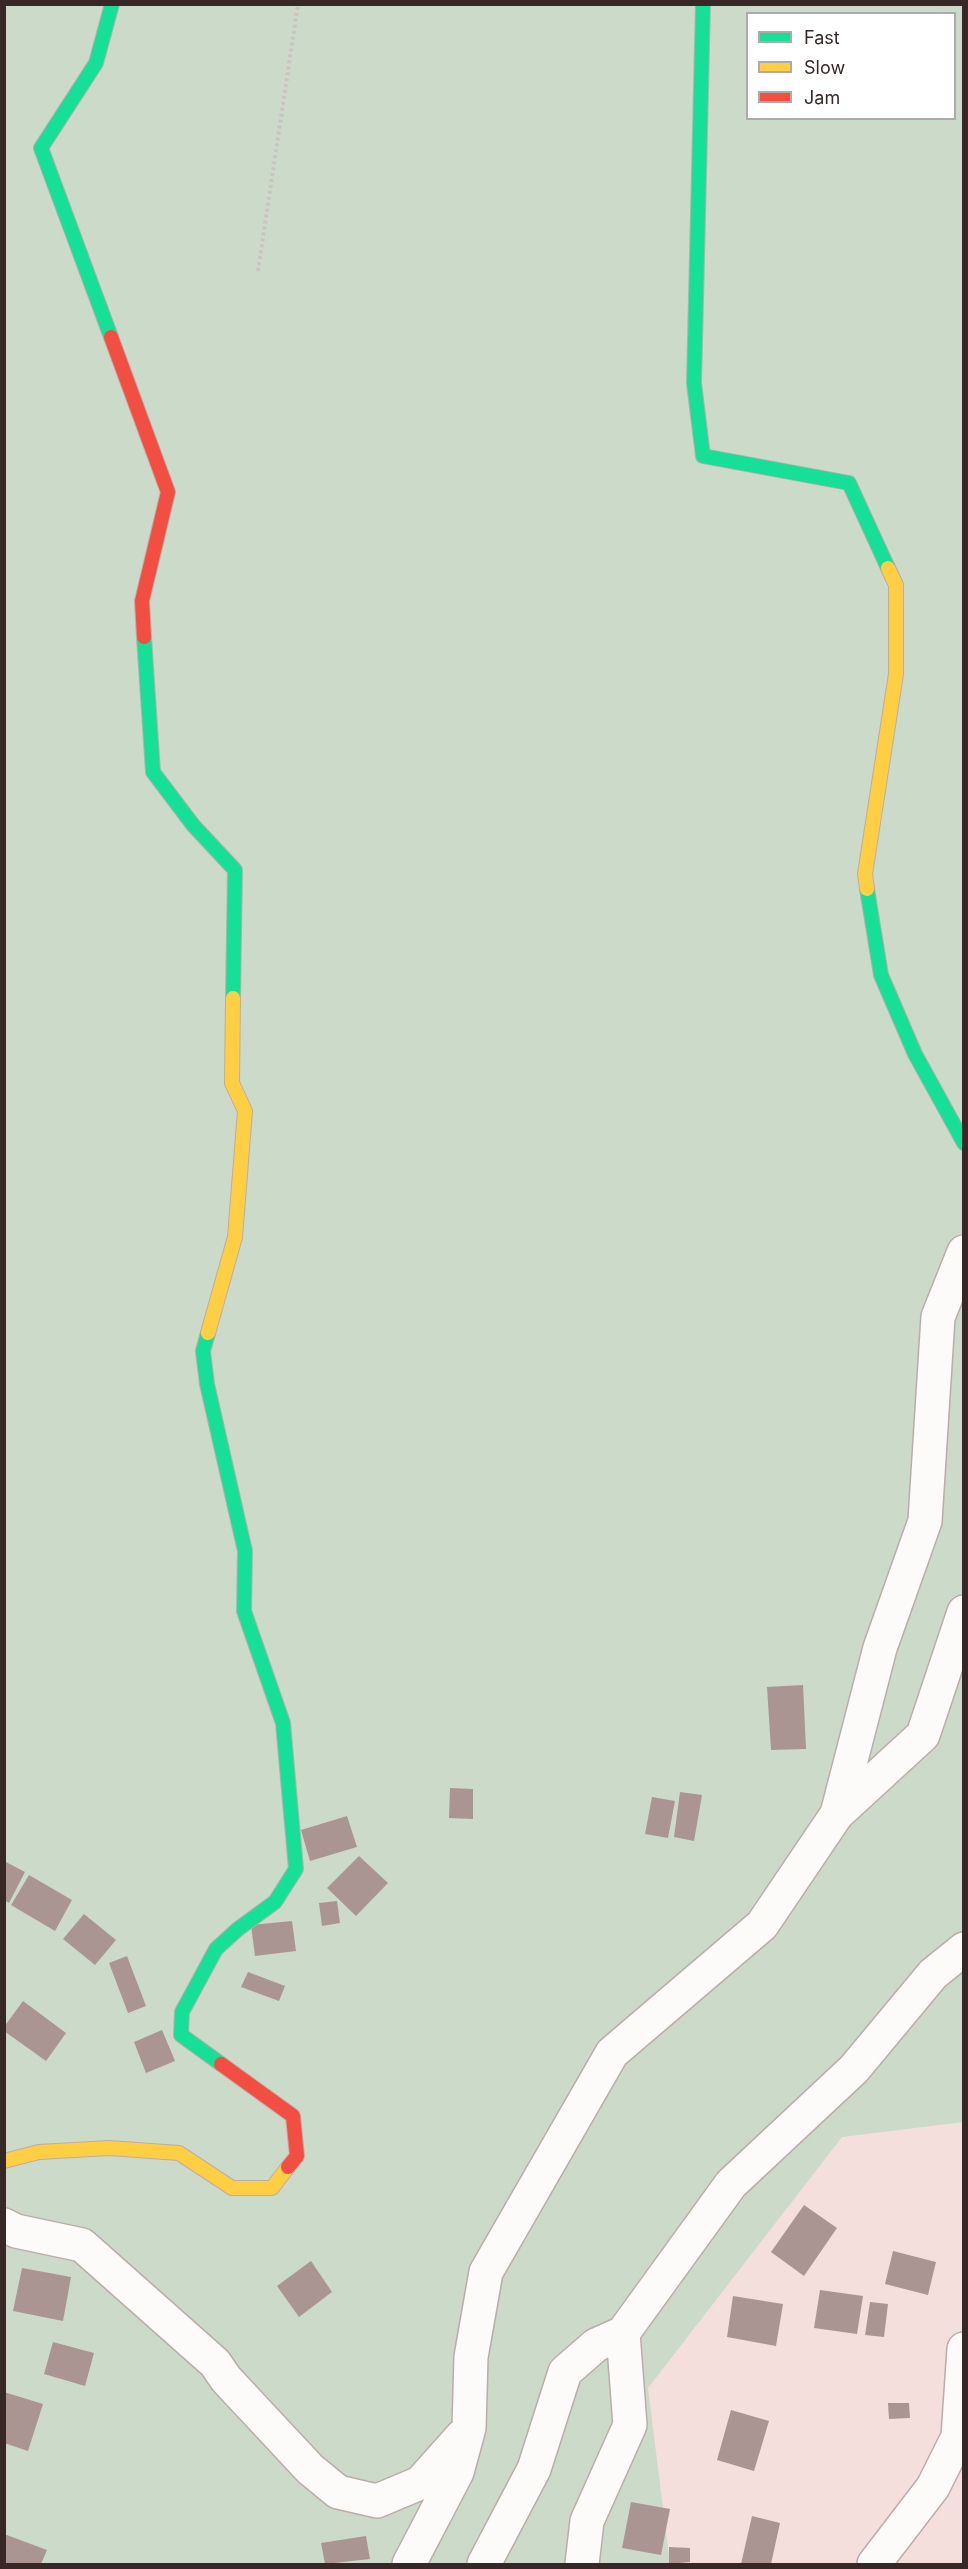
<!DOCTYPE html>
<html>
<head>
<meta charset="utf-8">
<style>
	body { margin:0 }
	#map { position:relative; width:968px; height:2569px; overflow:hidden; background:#f4dfdc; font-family:Inter,sans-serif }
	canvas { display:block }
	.frame { position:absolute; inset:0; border:6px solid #372827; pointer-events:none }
	.legend { position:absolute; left:746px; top:12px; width:210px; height:108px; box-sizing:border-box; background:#fff; border:2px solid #afa9a9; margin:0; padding:8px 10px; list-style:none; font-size:18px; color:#372827 }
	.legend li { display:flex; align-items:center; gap:12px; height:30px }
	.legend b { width:30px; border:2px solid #afa9a9 }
</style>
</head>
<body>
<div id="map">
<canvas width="968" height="2569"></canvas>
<div class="frame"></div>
<ul class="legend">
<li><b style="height:8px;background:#16e098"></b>Fast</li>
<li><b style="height:8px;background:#ffcf43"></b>Slow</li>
<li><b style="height:8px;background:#f24e42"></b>Jam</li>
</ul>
</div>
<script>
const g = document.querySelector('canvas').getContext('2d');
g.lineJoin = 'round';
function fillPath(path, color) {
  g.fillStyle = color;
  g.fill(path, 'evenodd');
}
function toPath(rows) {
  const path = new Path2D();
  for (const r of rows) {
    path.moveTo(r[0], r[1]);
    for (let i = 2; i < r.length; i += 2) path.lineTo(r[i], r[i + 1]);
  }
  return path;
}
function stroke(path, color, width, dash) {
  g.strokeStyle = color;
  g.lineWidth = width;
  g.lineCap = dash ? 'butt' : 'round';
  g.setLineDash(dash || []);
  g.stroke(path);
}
fillPath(toPath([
	[5,5,963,5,963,2122,842,2137,648,2388,670,2564,5,2564],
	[748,14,954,14,954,118,748,118]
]), '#ccdac9');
fillPath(toPath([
	[803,1685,806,1749,771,1750,767,1687],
	[450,1788,473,1789,473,1819,449,1818],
	[680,1792,702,1795,694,1841,674,1837],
	[652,1797,675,1801,668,1838,645,1834],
	[347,1816,357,1847,310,1861,301,1830],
	[359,1856,388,1883,356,1916,327,1888],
	[4,1861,25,1872,9,1903,4,1900],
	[29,1875,72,1900,55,1931,11,1905],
	[337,1901,340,1923,322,1926,319,1903],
	[84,1914,116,1940,95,1965,63,1939],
	[292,1921,296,1951,255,1956,251,1925],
	[127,1956,146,2006,128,2013,109,1963],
	[248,1972,285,1986,279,2001,241,1987],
	[23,2001,66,2033,46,2061,4,2031,4,2027],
	[162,2030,175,2061,146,2073,134,2042],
	[804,2205,837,2228,804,2276,771,2252],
	[893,2251,936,2262,928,2295,885,2284],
	[311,2261,332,2292,299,2317,277,2286],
	[22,2268,71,2277,63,2321,13,2311],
	[820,2290,863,2296,857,2334,814,2328],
	[733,2296,783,2304,776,2346,727,2337],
	[870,2302,888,2304,884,2337,865,2335],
	[53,2342,94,2353,85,2386,44,2374],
	[4,2392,43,2404,28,2451,4,2443],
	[888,2403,909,2403,910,2418,889,2419],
	[731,2410,769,2421,754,2471,717,2460],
	[631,2502,670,2509,661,2555,622,2548],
	[752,2516,780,2523,771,2564,741,2564],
	[4,2534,47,2550,41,2564,4,2564],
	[366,2536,370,2559,325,2564,321,2543],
	[669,2547,690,2548,690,2562,669,2564]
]), '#ab9592');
const street = toPath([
	[837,1814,880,1648,925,1521,938,1317,964,1252],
	[4,2225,16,2231,82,2245,215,2363,226,2379,310,2469,338,2492,377,2501,420,2483,462,2436],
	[409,2564,457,2472,469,2428,471,2357,486,2272,612,2053,762,1925,837,1814,923,1735,964,1612],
	[484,2564,534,2469,565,2372,596,2345,623,2333,731,2184,854,2069,933,1974,964,1949],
	[582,2564,587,2521,630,2425,623,2333],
	[874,2564,933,2487,958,2437,964,2349]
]);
const fast = toPath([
	[703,4,694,383,703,456,849,483,888,568],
	[111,337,41,148,96,63,112,4],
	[144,637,153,772,193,825,235,870,233,998],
	[867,889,881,975,915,1054,964,1143],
	[208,1333,203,1351,207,1384,245,1551,244,1611,283,1723,296,1869,275,1902,238,1929,216,1949,182,2012,181,2035,221,2064]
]);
const slow = toPath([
	[867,889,865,874,896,674,896,585,888,568],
	[208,1333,235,1237,245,1111,232,1083,233,998],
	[4,2161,39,2152,109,2148,179,2153,232,2188,272,2188,288,2167]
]);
const jam = toPath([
	[111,337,168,492,142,601,144,637],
	[221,2064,293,2116,297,2156,288,2167]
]);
stroke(street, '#bcaca9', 36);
stroke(fast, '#bcaca9', 16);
stroke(slow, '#bcaca9', 16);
stroke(jam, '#bcaca9', 16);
stroke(toPath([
	[258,271,298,4]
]), '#cbc3c2', 4, [3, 3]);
stroke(street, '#fdfafa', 33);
stroke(fast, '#16e098', 14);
stroke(slow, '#ffcf43', 14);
stroke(jam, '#f24e42', 14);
</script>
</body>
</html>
